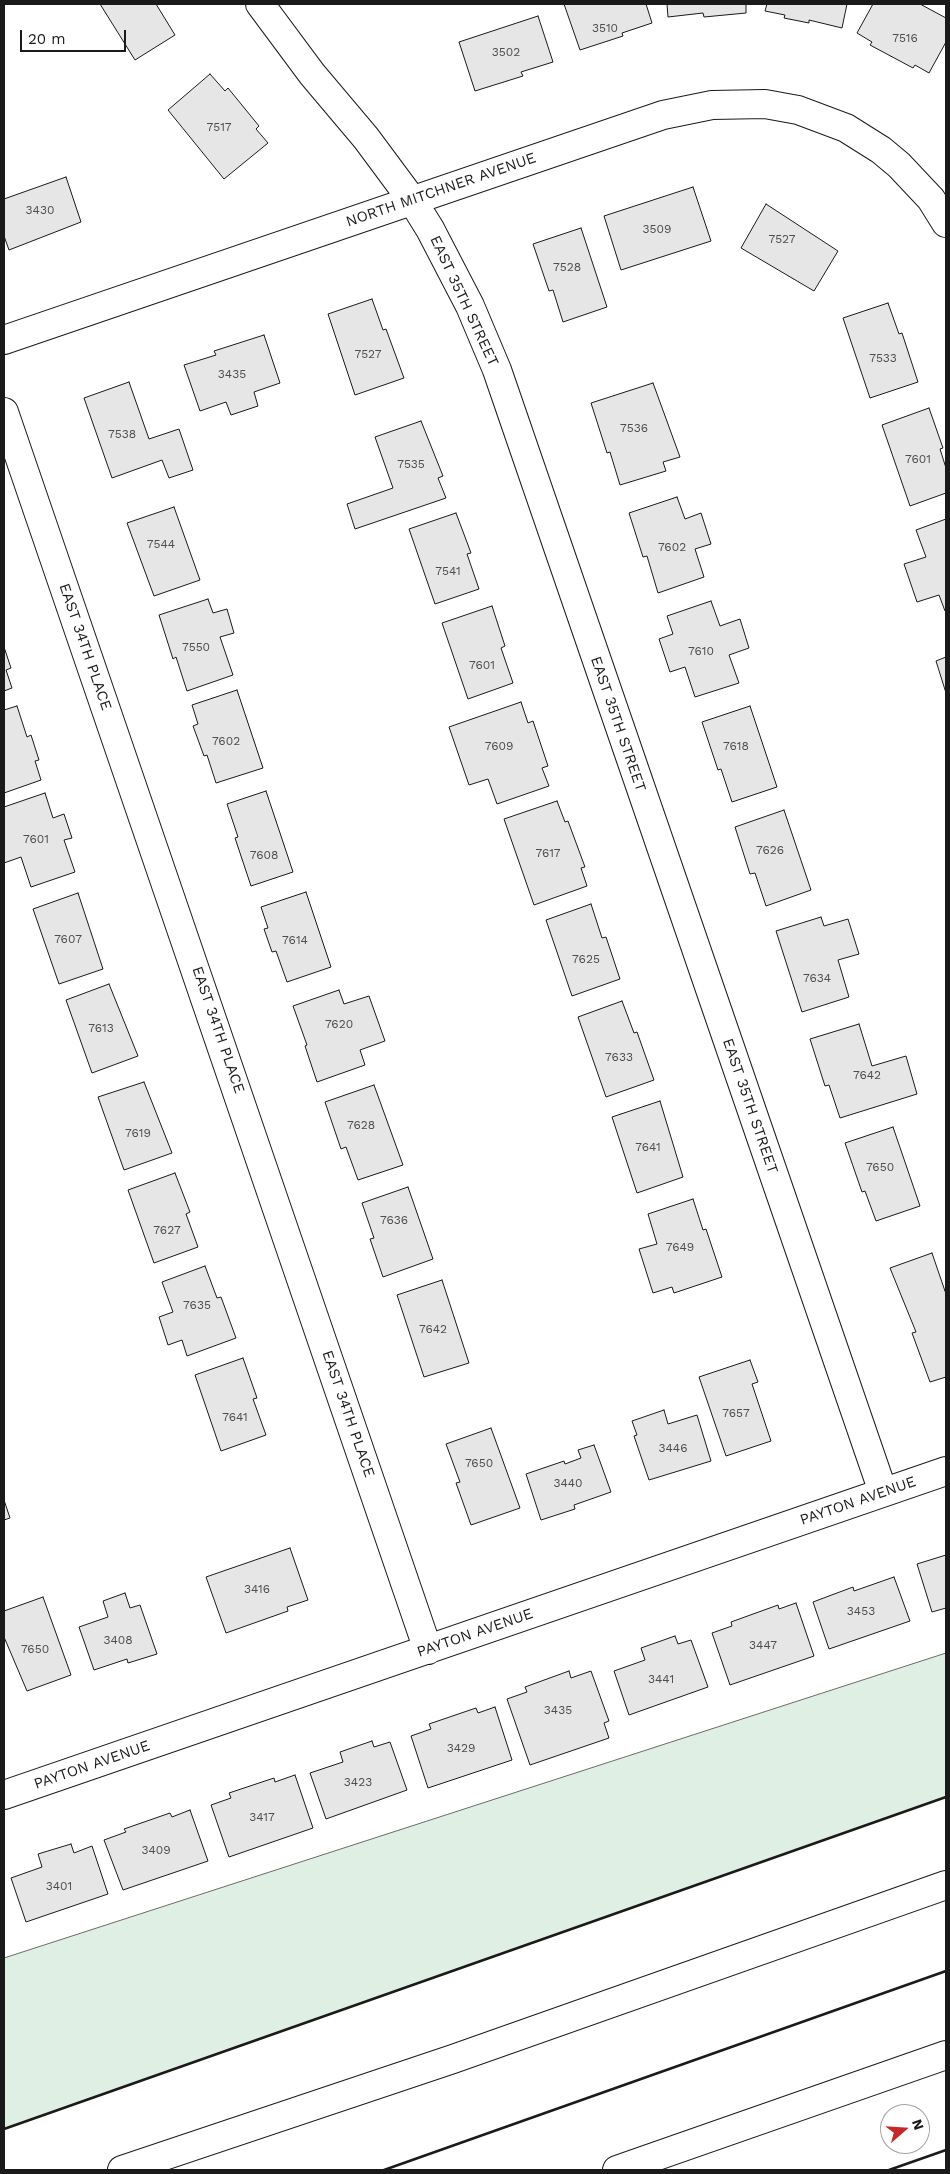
<!DOCTYPE html>
<html>
<head>
<meta charset="utf-8">
<style>
	body { margin:0 }
	#map { position:relative; width:950px; height:2174px; overflow:hidden; background:#fff; font-family:"Work Sans",sans-serif }
	canvas { display:block }
	.frame { position:absolute; inset:0; border:5px solid #1a1a1a; pointer-events:none }
	.north { position:absolute; left:880px; top:2104px; width:50px; height:50px; box-sizing:border-box; background:#fff; border:1px solid #a3a3a3; border-radius:50%; rotate:71deg; font-size:14px; font-weight:700; line-height:20px; text-align:center; color:#1a1a1a }
	.north::after { content:''; display:block; margin:auto; width:18px; height:22px; background:#c62828; clip-path:polygon(50% 0,100% 100%,50% 72%,0 100%) }
	.scale { position:absolute; left:20px; top:30px; width:106px; height:22px; box-sizing:border-box; border:2px solid #1a1a1a; border-top:0; padding-left:6px; font-size:15px; line-height:18px; white-space:nowrap; color:#1a1a1a; -webkit-text-stroke:4px #fff; paint-order:stroke }
</style>
</head>
<body>
<div id="map">
<canvas width="950" height="2174"></canvas>
<div class="frame"></div>
<div class="north">N</div>
<div class="scale">20 m</div>
</div>
<script>
const g = document.querySelector('canvas').getContext('2d');
g.lineJoin = 'round';
function fillPath(path, color) {
  g.fillStyle = color;
  g.fill(path, 'evenodd');
}
function toPath(rows) {
  const path = new Path2D();
  for (const r of rows) {
    path.moveTo(r[0], r[1]);
    for (let i = 2; i < r.length; i += 2) path.lineTo(r[i], r[i + 1]);
  }
  return path;
}
function stroke(path, color, width, dash) {
  g.strokeStyle = color;
  g.lineWidth = width;
  g.lineCap = dash ? 'butt' : 'round';
  g.setLineDash(dash || []);
  g.stroke(path);
}
function write(font, color, halo, rows, align = 'center') {
  g.font = font + ' "Work Sans",sans-serif';
  g.lineWidth = 4;
  g.setLineDash([]);
  g.textBaseline = 'middle';
  g.strokeStyle = halo;
  g.fillStyle = color;
  for (const [text, x, y, turn = 0] of rows) {
    g.save();
    g.translate(x, y);
    g.rotate((+turn || 0) * Math.PI / 180);
    g.textAlign = isNaN(turn) ? turn : align;
    if (halo) g.strokeText(text, 0, 0);
    g.fillText(text, 0, 0);
    g.restore();
  }
}
const green = toPath([
	[946,1653,946,1797,4,2129,4,1958,946,1653]
]);
fillPath(green, '#e0efe3');
stroke(green, '#6a6a6a', 1);
const building = toPath([
	[100,4,156,4,175,35,135,60,100,4],
	[564,4,646,4,652,23,622,33,623,36,580,50,564,4],
	[667,4,746,4,746,13,704,17,703,13,668,17,667,4],
	[767,4,847,4,842,28,809,20,809,23,784,18,785,15,765,11,767,4],
	[873,4,920,4,946,18,946,42,929,73,915,65,913,68,870,45,872,42,857,33,873,4],
	[538,16,553,62,521,72,523,76,475,91,459,42,538,16],
	[210,74,225,91,228,88,259,126,256,129,268,143,224,179,168,110,210,74],
	[66,177,81,222,9,250,4,236,4,199,66,177],
	[693,187,711,241,621,270,604,216,693,187],
	[766,204,838,251,814,291,741,248,766,204],
	[581,228,607,307,563,322,553,290,549,291,533,244,581,228],
	[372,299,383,330,386,329,404,378,355,395,328,314,372,299],
	[888,303,899,334,902,333,918,382,870,398,843,318,888,303],
	[264,335,280,383,254,392,258,406,231,415,226,402,200,411,184,365,216,355,214,351,264,335],
	[129,382,149,439,179,429,193,470,169,478,162,460,112,478,84,398,129,382],
	[653,383,680,457,663,462,666,471,620,485,610,452,607,453,591,403,653,383],
	[929,408,943,448,940,449,946,468,946,493,910,506,882,425,929,408],
	[421,421,443,476,438,478,446,498,355,529,347,504,393,488,375,437,421,421],
	[677,497,685,519,701,513,711,544,695,549,704,577,658,593,647,556,643,557,629,513,677,497],
	[174,507,200,580,154,596,127,523,174,507],
	[456,513,471,553,467,554,479,589,435,604,409,529,456,513],
	[946,519,946,611,945,611,939,595,917,602,904,564,926,557,916,530,946,519],
	[208,599,213,613,227,609,234,633,220,637,233,675,187,691,176,657,173,659,159,615,208,599],
	[711,601,720,626,740,619,749,648,729,655,739,683,695,697,685,667,670,672,659,639,673,634,667,616,711,601],
	[492,606,505,646,501,648,513,683,468,699,442,623,492,606],
	[4,647,11,668,6,670,12,688,4,691,4,647],
	[946,657,946,693,936,661,946,657],
	[237,690,263,768,216,783,207,755,204,756,193,726,198,724,192,705,237,690],
	[521,702,528,723,533,721,548,766,542,768,549,786,497,804,488,779,469,785,449,727,521,702],
	[17,706,27,737,31,735,39,760,35,761,41,780,4,793,4,710,17,706],
	[750,706,777,787,732,802,721,769,718,770,702,722,750,706],
	[266,791,293,872,251,886,235,838,238,837,227,804,266,791],
	[45,793,53,818,64,814,72,838,64,840,75,872,31,887,21,857,4,863,4,807,45,793],
	[557,801,565,822,568,821,585,867,581,868,587,886,534,905,504,819,557,801],
	[784,810,811,890,766,906,755,873,750,874,735,827,784,810],
	[306,892,331,967,287,982,276,951,272,952,264,929,268,928,261,907,306,892],
	[78,893,103,969,59,984,33,909,78,893],
	[591,904,602,938,606,937,620,979,572,996,546,920,591,904],
	[821,917,824,926,848,919,859,954,838,960,849,997,802,1012,776,931,821,917],
	[109,984,138,1056,92,1073,66,1000,109,984],
	[339,990,344,1004,369,996,385,1041,360,1050,365,1065,317,1082,305,1046,307,1045,293,1006,339,990],
	[622,1001,634,1033,637,1032,654,1080,606,1097,578,1017,622,1001],
	[859,1024,872,1066,906,1056,917,1094,840,1118,829,1085,825,1086,810,1039,859,1024],
	[144,1082,172,1153,124,1170,98,1097,144,1082],
	[374,1085,403,1165,358,1180,346,1147,341,1149,325,1102,374,1085],
	[660,1101,683,1177,637,1193,612,1117,660,1101],
	[893,1127,920,1206,876,1221,865,1191,862,1192,845,1143,893,1127],
	[175,1173,190,1212,186,1214,198,1247,154,1263,128,1190,175,1173],
	[408,1187,433,1259,383,1277,370,1239,374,1238,362,1203,408,1187],
	[693,1199,703,1230,706,1229,722,1277,674,1293,672,1287,653,1293,639,1249,657,1244,648,1214,693,1199],
	[932,1253,946,1294,946,1377,930,1382,912,1333,916,1332,890,1268,932,1253],
	[205,1266,217,1298,221,1297,236,1338,187,1356,182,1340,168,1345,159,1317,173,1312,162,1282,205,1266],
	[442,1280,469,1363,424,1377,397,1295,442,1280],
	[243,1358,257,1398,253,1399,266,1435,221,1451,195,1375,243,1358],
	[750,1360,758,1382,752,1384,771,1441,726,1456,699,1377,750,1360],
	[664,1410,668,1424,697,1415,711,1461,649,1480,634,1436,637,1435,632,1421,664,1410],
	[491,1428,520,1508,471,1525,456,1483,460,1482,446,1444,491,1428],
	[594,1445,611,1492,574,1505,575,1509,541,1520,526,1474,564,1461,565,1464,581,1458,578,1450,594,1445],
	[4,1500,10,1518,4,1520,4,1500],
	[290,1548,308,1600,287,1607,288,1611,226,1633,206,1577,290,1548],
	[946,1555,946,1608,932,1612,917,1564,946,1555],
	[894,1577,910,1621,829,1649,813,1602,853,1587,854,1591,894,1577],
	[125,1593,130,1608,140,1605,157,1654,128,1663,127,1659,94,1670,79,1627,108,1617,103,1601,125,1593],
	[43,1597,71,1675,27,1691,4,1637,4,1611,43,1597],
	[796,1603,814,1656,730,1685,712,1633,732,1626,731,1622,778,1605,779,1609,796,1603],
	[675,1636,678,1644,691,1640,708,1687,629,1715,614,1671,645,1660,641,1648,675,1636],
	[569,1671,571,1678,591,1671,609,1721,604,1723,609,1738,530,1765,507,1699,527,1692,525,1687,569,1671],
	[495,1707,512,1760,428,1788,411,1736,431,1729,429,1724,476,1708,478,1713,495,1707],
	[372,1741,374,1747,390,1742,407,1790,326,1819,310,1773,343,1762,340,1752,372,1741],
	[295,1775,313,1828,229,1857,211,1805,231,1798,229,1793,274,1778,275,1782,295,1775],
	[190,1810,208,1861,123,1890,104,1840,126,1832,124,1829,170,1813,172,1817,190,1810],
	[71,1844,74,1853,92,1846,108,1894,26,1922,11,1878,42,1867,38,1854,71,1844]
]);
fillPath(building, '#e6e6e6');
stroke(building, '#1a1a1a', 1);
const minor = toPath([
	[260,4,312,74,366,138,412,200,430,229,470,306,497,370,883,1492],
	[4,340,663,115,712,105,765,104,798,110,846,128,881,150,899,165,931,199,946,223],
	[4,412,428,1650],
	[4,1795,946,1471]
]);
const motorway = toPath([
	[122,2170,453,2059,946,1885],
	[617,2170,946,2055]
]);
stroke(minor, '#1a1a1a', 30);
stroke(motorway, '#1a1a1a', 30);
stroke(minor, '#fff', 28);
stroke(motorway, '#fff', 28);
stroke(toPath([
	[4,2129,946,1797],
	[384,2170,946,1971],
	[889,2170,946,2150]
]), '#1a1a1a', 2.5);
write('12px', '#4d4d4d', null, [
	["3510",605,28],
	["7516",905,38],
	["3502",506,52],
	["7517",219,127],
	["3430",40,210],
	["3509",657,229],
	["7527",782,239],
	["7528",567,267],
	["7527",368,354],
	["7533",883,358],
	["3435",232,374],
	["7536",634,428],
	["7538",122,434],
	["7601",918,459],
	["7535",411,464],
	["7544",161,544],
	["7602",672,547],
	["7541",448,571],
	["7550",196,647],
	["7610",701,651],
	["7601",482,665],
	["7602",226,741],
	["7609",499,746],
	["7618",736,746],
	["7601",36,839],
	["7626",770,850],
	["7617",548,853],
	["7608",264,855],
	["7607",68,939],
	["7614",295,940],
	["7625",586,959],
	["7634",817,978],
	["7620",339,1024],
	["7613",101,1028],
	["7633",619,1057],
	["7642",867,1075],
	["7628",361,1125],
	["7619",138,1133],
	["7641",648,1147],
	["7650",880,1167],
	["7636",394,1220],
	["7627",167,1230],
	["7649",680,1247],
	["7635",197,1305],
	["7642",433,1329],
	["7657",736,1413],
	["7641",235,1417],
	["3446",673,1448],
	["7650",479,1463],
	["3440",568,1483],
	["3416",257,1589],
	["3453",861,1611],
	["3408",118,1640],
	["3447",763,1645],
	["7650",35,1649],
	["3441",661,1679],
	["3435",558,1710],
	["3429",461,1748],
	["3423",358,1782],
	["3417",262,1817],
	["3409",156,1850],
	["3401",59,1886]
]);
write('15px', '#1a1a1a', '#fff', [
	["NORTH MITCHNER AVENUE",441,190,-19],
	["EAST 35TH STREET",464,301,65],
	["EAST 34TH PLACE",85,647,71],
	["EAST 35TH STREET",618,724,71],
	["EAST 34TH PLACE",218,1030,71],
	["EAST 35TH STREET",750,1106,71],
	["EAST 34TH PLACE",348,1414,71],
	["PAYTON AVENUE",858,1501,-19],
	["PAYTON AVENUE",475,1633,-19],
	["PAYTON AVENUE",92,1765,-19]
]);
</script>
</body>
</html>
